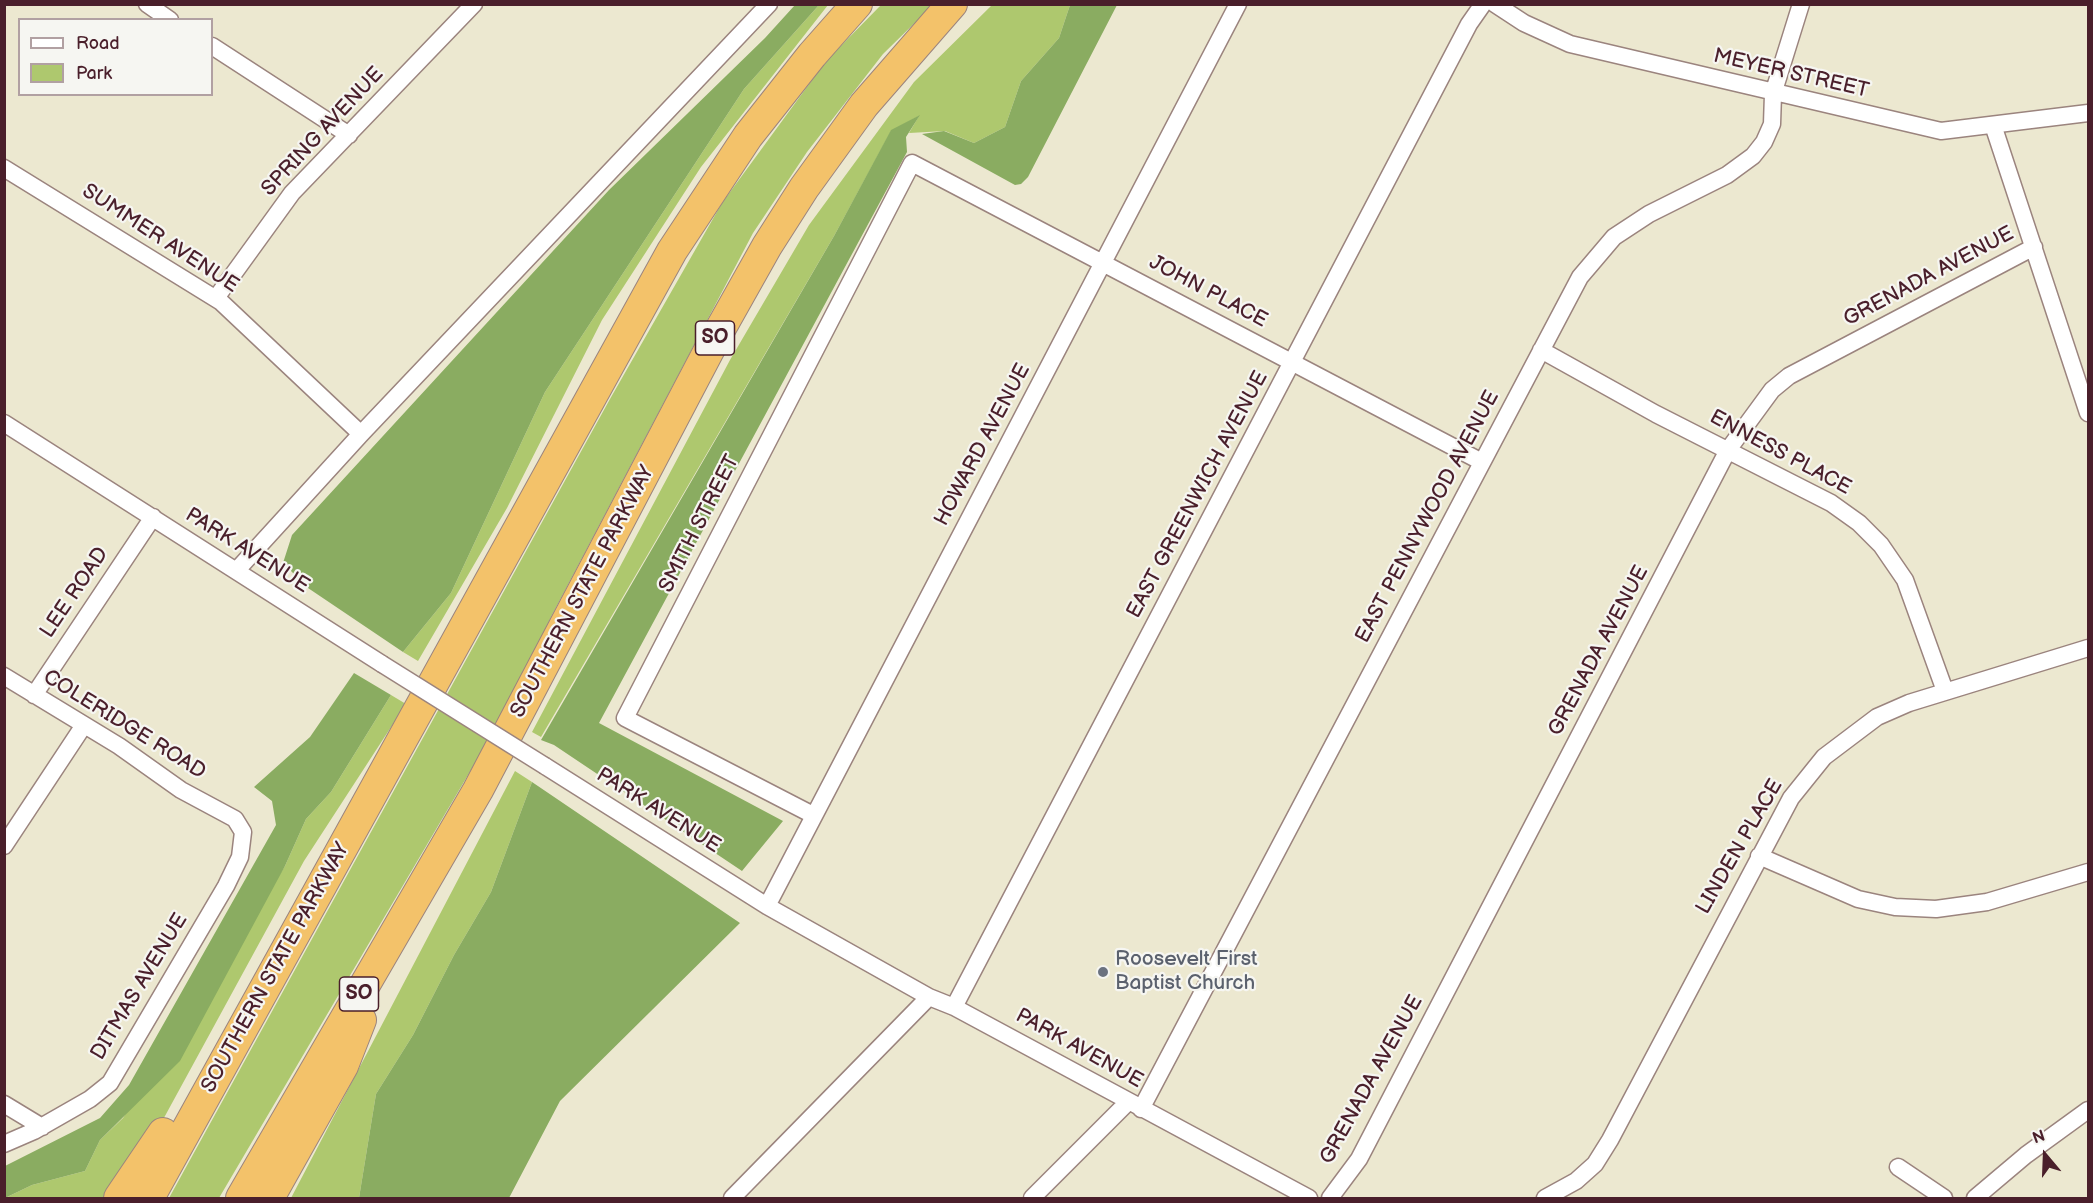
<!DOCTYPE html>
<html>
<head>
<meta charset="utf-8">
<style>
	body { margin:0 }
	#map { position:relative; width:2093px; height:1203px; overflow:hidden; background:#ece8d0; font-family:"Balsamiq Sans",sans-serif }
	canvas { display:block }
	.frame { position:absolute; inset:0; border:6px solid #4a1f2b; pointer-events:none }
	.legend { position:absolute; left:18px; top:18px; width:195px; height:78px; box-sizing:border-box; background:#f6f6f2; border:2px solid #b1a0a2; margin:0; padding:8px 10px; list-style:none; font-size:18px; color:#4a1f2b }
	.legend li { display:flex; align-items:center; gap:12px; height:30px }
	.legend b { width:30px; border:2px solid #b1a0a2 }
	.north { position:absolute; left:2015px; top:1125px; width:60px; height:60px; -webkit-text-stroke:4px #f6f6f2; paint-order:stroke; rotate:341deg; font-size:16px; font-weight:700; line-height:24px; text-align:center; color:#4a1f2b }
	.north::after { content:''; display:block; margin:auto; width:21px; height:27px; background:#4a1f2b; clip-path:polygon(50% 0,100% 100%,50% 72%,0 100%) }
</style>
</head>
<body>
<div id="map">
<canvas width="2093" height="1203"></canvas>
<div class="frame"></div>
<ul class="legend">
<li><b style="height:8px;background:#fff"></b>Road</li>
<li><b style="height:16px;background:#aec86e"></b>Park</li>
</ul>
<div class="north">N</div>
</div>
<script>
const g = document.querySelector('canvas').getContext('2d');
g.lineJoin = 'round';
function fillPath(path, color) {
  g.fillStyle = color;
  g.fill(path, 'evenodd');
}
function toPath(rows) {
  const path = new Path2D();
  for (const r of rows) {
    path.moveTo(r[0], r[1]);
    for (let i = 2; i < r.length; i += 2) path.lineTo(r[i], r[i + 1]);
  }
  return path;
}
function stroke(path, color, width, dash) {
  g.strokeStyle = color;
  g.lineWidth = width;
  g.lineCap = dash ? 'butt' : 'round';
  g.setLineDash(dash || []);
  g.stroke(path);
}
function write(font, color, halo, rows, align = 'center') {
  g.font = font + ' "Balsamiq Sans",sans-serif';
  g.lineWidth = 4.5;
  g.setLineDash([]);
  g.textBaseline = 'middle';
  g.strokeStyle = halo;
  g.fillStyle = color;
  for (const [text, x, y, turn = 0] of rows) {
    g.save();
    g.translate(x, y);
    g.rotate((+turn || 0) * Math.PI / 180);
    g.textAlign = isNaN(turn) ? turn : align;
    if (halo) g.strokeText(text, 0, 0);
    g.fillText(text, 0, 0);
    g.restore();
  }
}
fillPath(toPath([
	[819,5,828,5,701,167,602,320,507,508,418,661,403,652,451,593,545,392,744,89],
	[881,5,933,5,883,54,807,152,753,233,552,615,508,707,219,1198,169,1198,610,399,722,203,826,61],
	[992,5,1070,5,1059,38,1021,81,1005,127,974,143,945,131,909,133,919,116,891,131,834,236,541,737,532,732,730,360,809,225,914,82],
	[391,695,406,704,304,861,135,1171,109,1198,5,1198,32,1185,85,1171,100,1140,123,1118,285,866,306,819,331,792],
	[515,771,532,782,491,892,454,955,413,1035,376,1094,359,1198,291,1198]
]), '#aec86e');
fillPath(toPath([
	[795,5,819,5,744,89,545,392,451,593,403,652,308,588,283,563,292,535,609,190,765,38],
	[1070,5,1117,5,1028,177,1021,184,1015,185,922,134,944,131,974,143,1005,127,1021,81,1059,38],
	[920,115,906,137,907,152,599,723,783,821,742,871,554,745,541,740,834,236,891,130],
	[354,673,391,695,331,792,306,819,285,866,180,1061,100,1140,85,1171,32,1185,5,1198,5,1166,100,1118,129,1085,276,825,272,801,254,787,310,737],
	[532,782,740,923,560,1101,509,1198,359,1198,376,1094,413,1035,454,955,491,892]
]), '#8aac61');
const street = toPath([
	[147,4,170,20],
	[1495,4,1524,23,1570,44,1941,131,2088,113],
	[212,46,349,135],
	[1993,125,2088,413],
	[4,168,221,302,361,434],
	[216,298,292,193,474,4],
	[1541,350,1656,414,1831,503,1859,523,1881,545,1905,580,1945,691],
	[4,423,382,664],
	[237,570,361,434,769,4],
	[4,676,119,746,181,790,235,819,243,832,240,857,226,886,110,1083,90,1099,34,1131,4,1144],
	[34,695,153,517],
	[545,766,767,906,929,997,954,1007,1309,1198],
	[813,815,625,718,912,163,1482,462],
	[4,846,84,725],
	[1759,856,1858,899,1895,907,1936,909,1987,902,2088,872],
	[767,906,1238,4],
	[954,1007,1469,24,1483,4],
	[4,1104,42,1127],
	[1141,1109,1580,277,1614,237,1649,214,1727,175,1753,156,1764,142,1772,124,1773,94,1801,4],
	[1898,1167,1944,1198],
	[732,1198,929,997],
	[1032,1198,1128,1102],
	[1330,1198,1359,1159,1728,450,1772,390,1789,376,2034,247],
	[1545,1198,1576,1181,1595,1164,1610,1140,1791,798,1824,757,1877,717,1909,703,2088,648],
	[1975,1198,2026,1155,2088,1110]
]);
const highway = toPath([
	[119,1198,163,1133],
	[149,1198,672,251,748,136,812,55,857,4],
	[241,1198,478,790,717,335,767,246,804,188,864,105,952,4],
	[269,1198,343,1066,361,1020]
]);
stroke(street, '#9b847e', 19);
stroke(highway, '#9b847e', 32);
stroke(street, '#fff', 16);
stroke(highway, '#f3c26a', 30);
const streetBridge = toPath([
	[382,664,545,766]
]);
stroke(streetBridge, '#9b847e', 19, []);
stroke(streetBridge, '#fff', 16);
for (const [x, y, r, color] of [
	[1103,972,6,"#6b7280"]
]) {
  const dot = new Path2D();
  dot.arc(x, y, r, 0, 2 * Math.PI);
  g.fillStyle = color;
  g.fill(dot);
  stroke(dot, '#f6f6f2', 2);
}
for (const [x, y, w] of [
	[715,338,39],
	[359,994,39]
]) {
  const box = new Path2D();
  box.roundRect(x - w / 2, y - 17, w, 34, 4.5);
  g.fillStyle = '#f6f6f2';
  g.fill(box);
  stroke(box, '#4a1f2b', 1.5);
}
write('bold 20px', '#4a1f2b', null, [
	["SO",715,338],
	["SO",359,994]
]);
write('21px', '#4a1f2b', '#f6f6f2', [
	["MEYER STREET",1791,74,13],
	["SPRING AVENUE",323,132,-47],
	["SUMMER AVENUE",160,239,33],
	["GRENADA AVENUE",1929,277,-28],
	["JOHN PLACE",1208,292,28],
	["HOWARD AVENUE",983,445,-62],
	["ENNESS PLACE",1780,453,28],
	["EAST GREENWICH AVENUE",1198,495,-62],
	["EAST PENNYWOOD AVENUE",1428,517,-62],
	["SMITH STREET",700,524,-63],
	["PARK AVENUE",247,551,32],
	["SOUTHERN STATE PARKWAY",583,592,-62],
	["LEE ROAD",75,593,-56],
	["GRENADA AVENUE",1599,651,-62],
	["COLERIDGE ROAD",124,725,32],
	["PARK AVENUE",658,811,32],
	["LINDEN PLACE",1740,847,-60],
	["SOUTHERN STATE PARKWAY",276,968,-61],
	["DITMAS AVENUE",140,987,-59],
	["PARK AVENUE",1079,1049,29],
	["GRENADA AVENUE",1372,1080,-61]
]);
write('21px', '#5b616d', '#f6f6f2', [
	["Roosevelt First",1115,960],
	["Baptist Church",1115,984]
], 'left');
</script>
</body>
</html>
